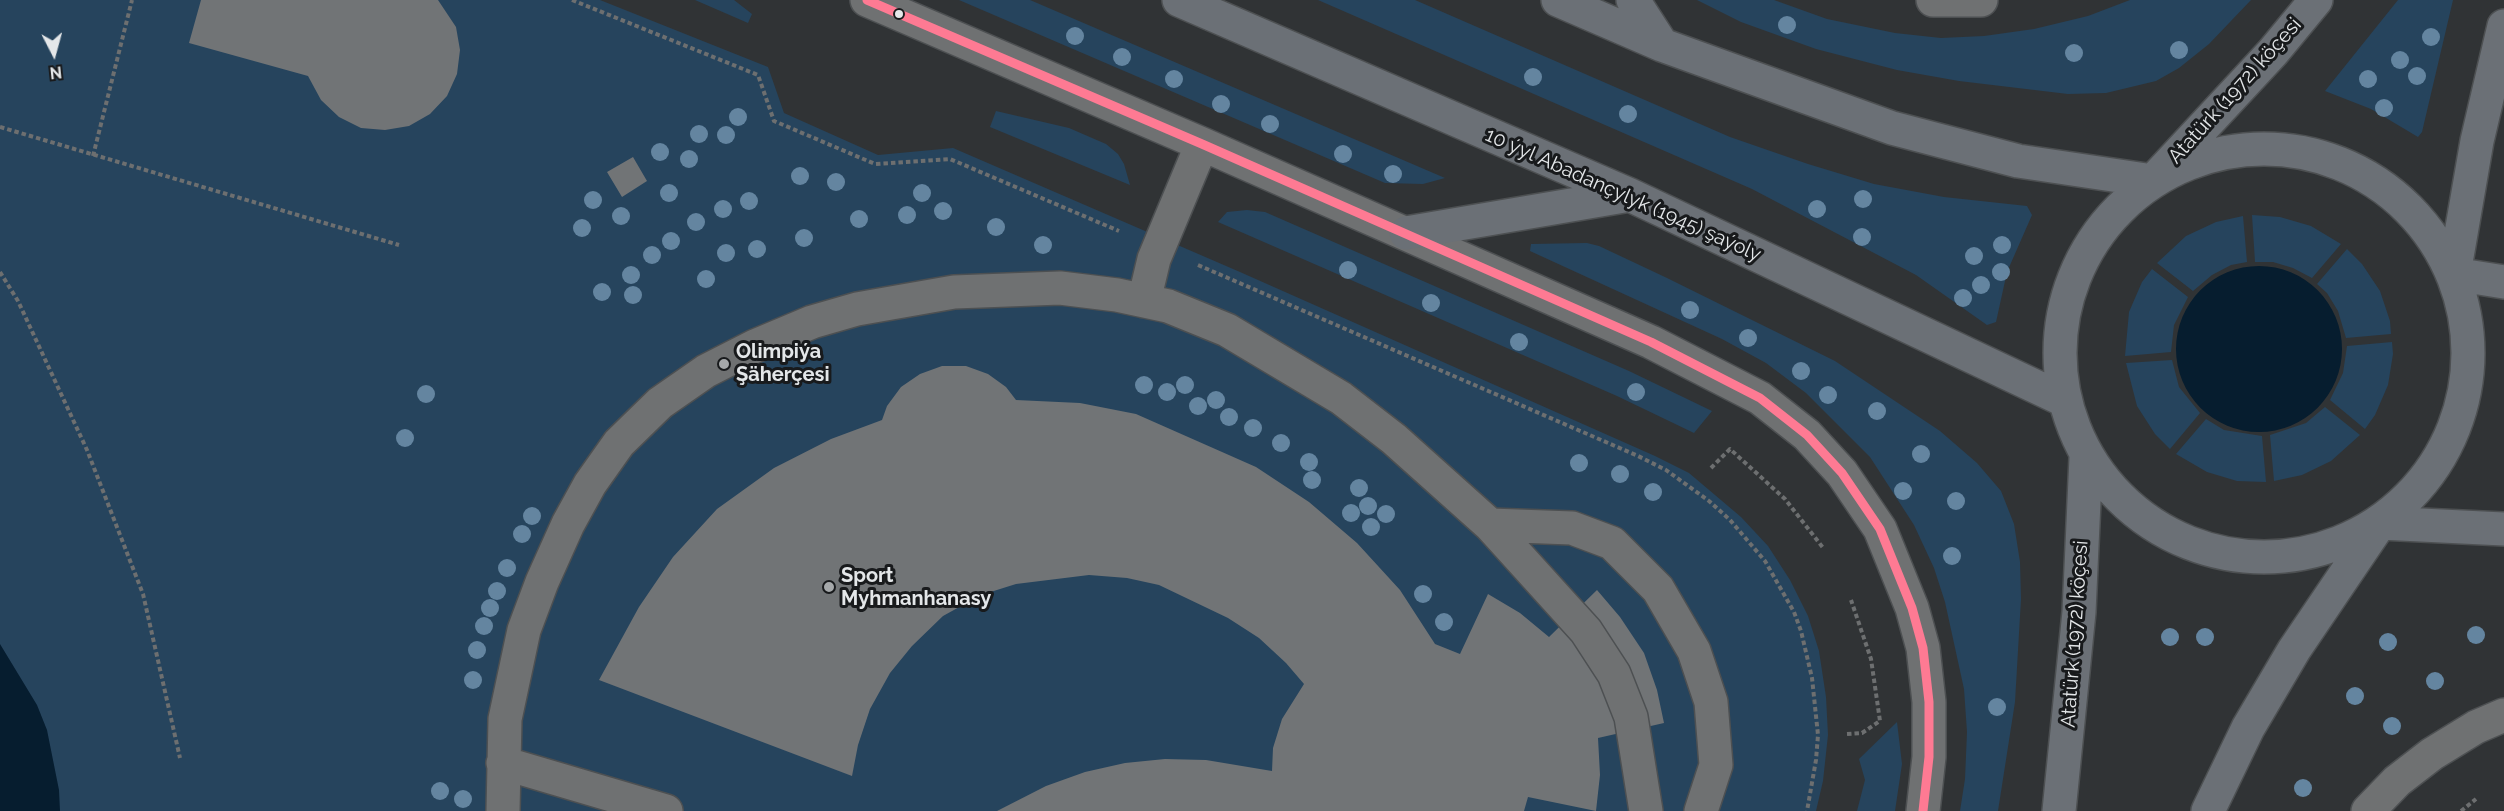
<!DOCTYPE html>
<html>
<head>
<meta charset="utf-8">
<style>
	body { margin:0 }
	#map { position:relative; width:2504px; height:811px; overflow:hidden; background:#303335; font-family:Raleway,sans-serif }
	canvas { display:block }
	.north { position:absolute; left:24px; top:24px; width:60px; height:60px; -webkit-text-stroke:4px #181a1c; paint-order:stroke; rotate:174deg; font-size:16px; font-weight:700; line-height:24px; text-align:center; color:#e4e7e9 }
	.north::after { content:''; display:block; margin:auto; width:21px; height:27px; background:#e4e7e9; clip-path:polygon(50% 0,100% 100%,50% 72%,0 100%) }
</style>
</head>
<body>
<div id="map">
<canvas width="2504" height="811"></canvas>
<div class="north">N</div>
</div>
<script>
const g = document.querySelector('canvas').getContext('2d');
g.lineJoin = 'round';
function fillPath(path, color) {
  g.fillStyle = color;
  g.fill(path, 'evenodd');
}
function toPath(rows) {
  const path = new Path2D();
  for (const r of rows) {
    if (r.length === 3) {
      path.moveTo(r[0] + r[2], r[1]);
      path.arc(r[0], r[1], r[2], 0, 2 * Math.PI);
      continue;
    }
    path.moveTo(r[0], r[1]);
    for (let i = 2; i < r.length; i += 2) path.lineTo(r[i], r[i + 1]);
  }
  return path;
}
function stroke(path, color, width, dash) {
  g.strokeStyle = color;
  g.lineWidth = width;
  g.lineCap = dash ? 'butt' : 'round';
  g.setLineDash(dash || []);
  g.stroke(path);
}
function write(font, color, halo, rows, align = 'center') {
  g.font = font + ' Raleway,sans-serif';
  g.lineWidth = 6;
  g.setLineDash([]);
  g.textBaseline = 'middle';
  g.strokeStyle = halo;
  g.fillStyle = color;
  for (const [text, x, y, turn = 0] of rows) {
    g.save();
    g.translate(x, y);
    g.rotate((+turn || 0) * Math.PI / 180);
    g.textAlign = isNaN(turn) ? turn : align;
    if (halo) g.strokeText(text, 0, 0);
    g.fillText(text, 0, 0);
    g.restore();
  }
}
fillPath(toPath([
	[0,0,600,0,768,67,784,113,878,155,953,148,1240,272,1655,456,1689,473,1741,517,1768,546,1790,580,1808,616,1819,651,1826,697,1828,735,1823,781,1816,811,0,811],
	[695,0,734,0,752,14,748,23],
	[959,0,1030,0,1445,178,1423,184,1385,183],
	[1318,0,1415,0,1730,137,1808,164,1874,184,1944,197,2027,206,2032,215,2007,272,1996,322,1987,325,1916,275,1752,189],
	[1697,0,1774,0,1827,19,1895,33,1941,38,1984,36,2034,29,2088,16,2130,0,2251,0,2209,44,2179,68,2156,81,2106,93,2068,94,1959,81,1897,70,1816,49,1741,22],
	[2398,0,2453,0,2422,132,2418,137,2371,109,2325,91],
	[996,111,1069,128,1106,144,1118,154,1124,164,1130,185,990,127],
	[1247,210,1265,212,1629,371,1712,411,1694,433,1617,396,1218,222,1227,212],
	[2252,215,2280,217,2311,226,2341,244,2312,278,2293,268,2273,262,2255,262],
	[2243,216,2247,262,2231,265,2212,275,2193,291,2157,263,2186,236,2216,222],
	[1587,243,1599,246,1667,278,1835,361,1940,431,1977,463,2001,491,2014,524,2020,562,2021,599,2015,702,1998,811,1960,811,1965,779,1967,732,1964,689,1945,602,1934,568,1914,525,1870,457,1806,393,1766,363,1722,339,1530,251,1531,244],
	[2347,249,2362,264,2380,291,2390,321,2391,334,2346,338,2338,311,2327,293,2317,284],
	[2152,269,2188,297,2174,325,2171,352,2125,356,2129,312,2142,282],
	[2392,342,2393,354,2388,385,2375,415,2365,429,2330,400,2343,373,2347,346],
	[2172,360,2179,387,2200,413,2170,449,2155,434,2137,406,2126,363],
	[2325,407,2360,435,2331,461,2302,475,2274,481,2270,435,2306,423],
	[2206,419,2224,430,2262,436,2266,482,2237,481,2207,472,2176,454],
	[1897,722,1902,764,1895,811,1857,811,1865,780,1859,759]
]), '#26445d');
fillPath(toPath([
	[2259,349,83],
	[0,644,37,705,47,730,59,790,60,811,0,811]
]), '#061d2f');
fillPath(toPath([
	[201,0,438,0,456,27,460,50,457,74,447,96,430,114,409,126,385,130,361,128,339,117,321,100,308,76,189,43],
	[633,157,647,181,622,197,607,172],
	[942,366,966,366,988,374,1006,387,1016,400,1080,403,1136,414,1256,467,1309,502,1357,543,1400,590,1435,644,1460,654,1488,594,1520,613,1549,637,1597,590,1620,617,1644,653,1657,690,1664,723,1598,738,1600,775,1596,811,1528,797,1524,811,997,811,1046,786,1085,772,1125,763,1165,759,1206,760,1272,771,1273,748,1282,719,1304,684,1286,663,1259,638,1228,618,1159,585,1127,578,1089,575,1016,584,981,595,943,616,912,646,890,673,870,709,858,745,852,776,599,680,639,607,673,557,717,509,774,468,831,439,882,420,887,406,901,387,920,374]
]), '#717476');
const minor = toPath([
	[867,0,1202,144,1651,342,1760,398,1807,435,1842,473,1880,529,1912,608,1923,648,1929,702,1929,757,1923,811],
	[1933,0,1981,0],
	[1144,301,1154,259,1202,144],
	[1490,525,1572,528,1612,543,1658,589,1694,651,1711,702,1716,765,1701,811],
	[503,763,666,811],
	[503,811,505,719,524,630,542,582,568,524,590,484,619,443,660,403,706,371,755,346,812,322,857,309,954,292,1060,288,1117,295,1168,306,1227,330,1341,398,1394,439,1490,525,1586,631,1614,674,1631,717,1646,811],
	[2368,811,2397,781,2432,754,2476,727,2504,715]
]);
const major = toPath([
	[1179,0,1630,195,2062,399],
	[1558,0,1662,45,1892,128,2018,161,2153,181,2273,52,2316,0],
	[1633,0,1662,45],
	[2504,26,2477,141,2454,274,2504,282],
	[2264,353,204],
	[1406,233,1630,195],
	[2059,811,2079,612,2086,457],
	[2208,811,2248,728,2294,650,2380,523,2504,529]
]);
stroke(minor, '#4d5052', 36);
stroke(major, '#4d5052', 36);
stroke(toPath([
	[572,0,758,75,774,121,875,164,950,159,1119,231],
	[0,127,399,245],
	[93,156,132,0],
	[1198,265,1638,456,1666,470,1709,501,1730,520,1765,561,1794,612,1801,631,1812,678,1818,735,1816,760,1807,811],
	[0,272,18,301,87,450,143,594,180,758],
	[1711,468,1730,449,1785,499,1824,549],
	[1847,734,1862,733,1880,721,1871,659,1851,600],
	[2461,811,2476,799]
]), '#6d6f70', 4, [4.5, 3]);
stroke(minor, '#6f7172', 33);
stroke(major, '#6b7076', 33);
stroke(toPath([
	[867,0,1202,144,1651,342,1760,398,1807,435,1842,473,1880,529,1912,608,1923,648,1929,702,1929,757,1923,811]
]), '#fe7a93', 9);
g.fillStyle = '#6485a0';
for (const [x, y] of [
	[1787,25],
	[1075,36],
	[2431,37],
	[2179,50],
	[2074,53],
	[1122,57],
	[2400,60],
	[2417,76],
	[1533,77],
	[1174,79],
	[2368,79],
	[1221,104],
	[2384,108],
	[1628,114],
	[738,117],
	[1270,124],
	[699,134],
	[726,135],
	[660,152],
	[1343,154],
	[689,159],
	[1393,174],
	[800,176],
	[836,182],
	[669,193],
	[922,193],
	[1863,199],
	[593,200],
	[749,201],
	[723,209],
	[1817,209],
	[943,211],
	[907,215],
	[621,216],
	[859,219],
	[696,222],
	[996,227],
	[582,228],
	[1862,237],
	[804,238],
	[671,241],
	[1043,245],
	[2002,245],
	[757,249],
	[726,253],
	[652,255],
	[1974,256],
	[1348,270],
	[2001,272],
	[631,275],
	[706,279],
	[1981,285],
	[602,292],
	[633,295],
	[1963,298],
	[1431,303],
	[1690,310],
	[1748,338],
	[1519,342],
	[1801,371],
	[1144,385],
	[1185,385],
	[1167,392],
	[1636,392],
	[426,394],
	[1828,395],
	[1216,400],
	[1198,406],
	[1877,411],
	[1229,417],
	[1253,428],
	[405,438],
	[1281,443],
	[1921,454],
	[1309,462],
	[1579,463],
	[1620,474],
	[1312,480],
	[1359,488],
	[1903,491],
	[1653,492],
	[1956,501],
	[1368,506],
	[1351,513],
	[1386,514],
	[532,516],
	[1371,527],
	[522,534],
	[1952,556],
	[507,568],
	[497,591],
	[1423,594],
	[490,608],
	[1444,622],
	[484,626],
	[2476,635],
	[2170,637],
	[2205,637],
	[2388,642],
	[477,650],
	[473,680],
	[2435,681],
	[2355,696],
	[1997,707],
	[2392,726],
	[2303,788],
	[440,791],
	[463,799]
]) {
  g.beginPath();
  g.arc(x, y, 9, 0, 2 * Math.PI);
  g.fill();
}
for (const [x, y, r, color] of [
	[899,14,5,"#e4e7e9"],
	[724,364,6,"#a5a8aa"],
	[829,587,6,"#a5a8aa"]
]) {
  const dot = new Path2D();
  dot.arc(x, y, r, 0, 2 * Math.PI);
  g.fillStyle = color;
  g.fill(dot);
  stroke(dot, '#181a1c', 2);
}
write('20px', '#e4e7e9', '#181a1c', [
	["Atatürk (1972) köçesi",2235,91,-48],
	["10 ýyl Abadançylyk (1945) şaýoly",1623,195,24],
	["Atatürk (1972) köçesi",2075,634,-86]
]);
write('bold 20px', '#e4e7e9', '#181a1c', [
	["Olimpiýa",736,352],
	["Şäherçesi",736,375],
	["Sport",841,576],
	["Myhmanhanasy",841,599]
], 'left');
</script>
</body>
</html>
